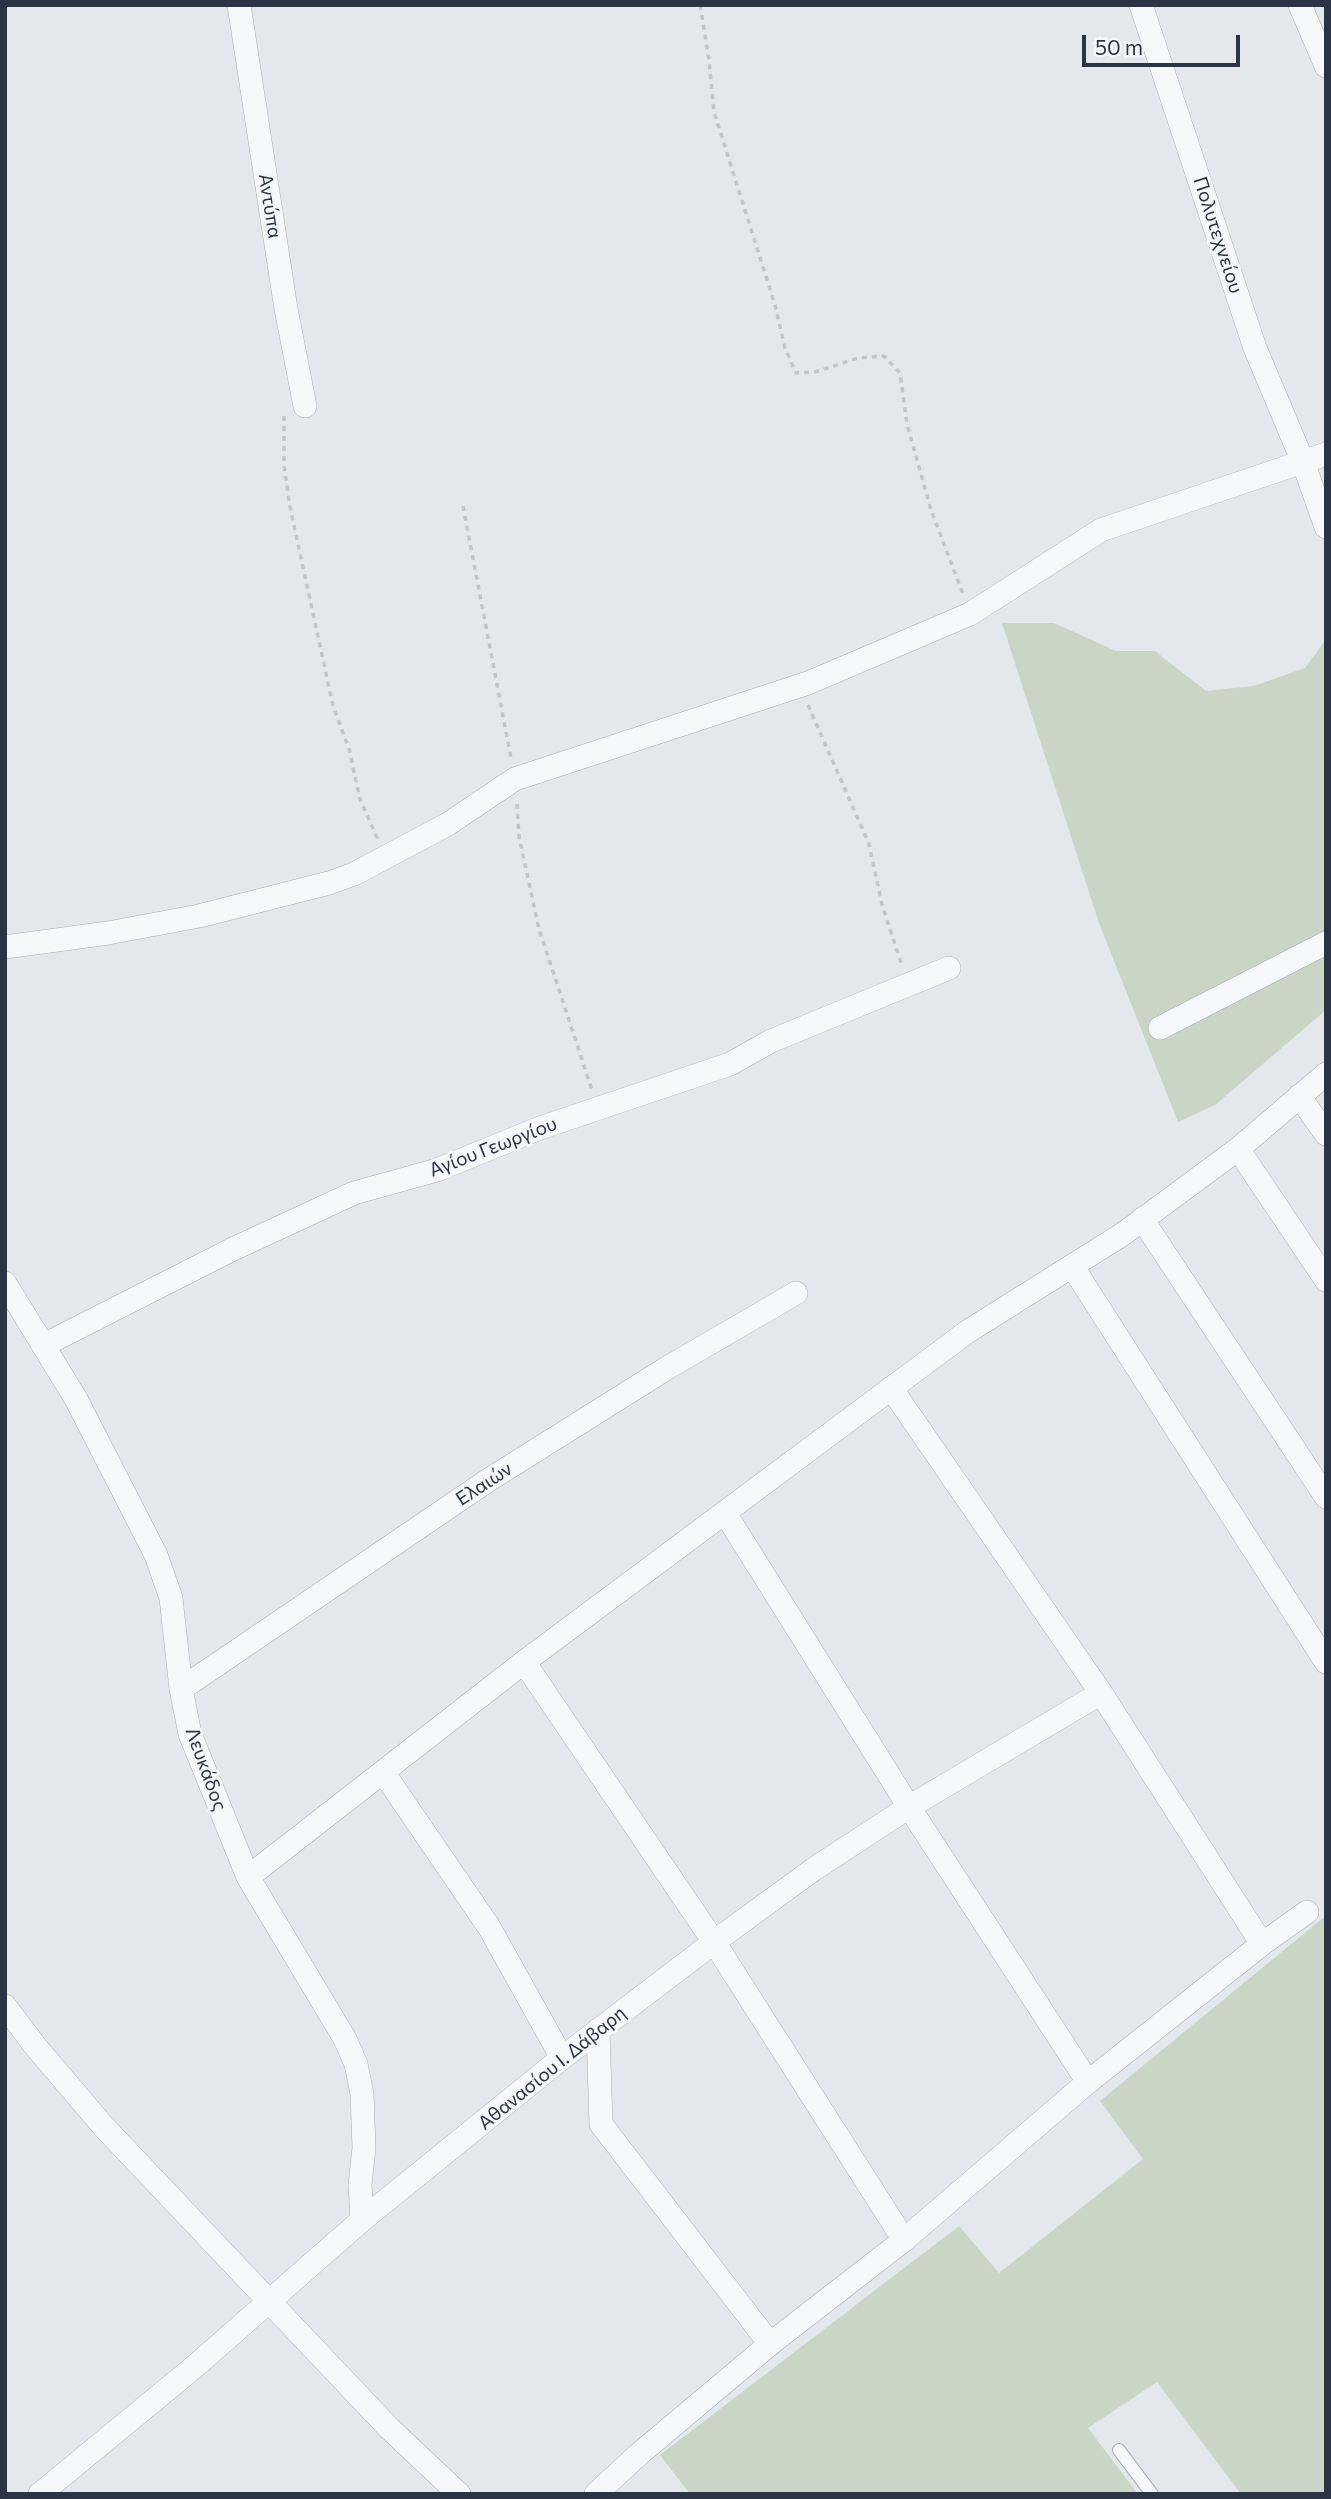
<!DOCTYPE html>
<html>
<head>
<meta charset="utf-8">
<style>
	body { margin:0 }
	#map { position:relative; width:1331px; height:2499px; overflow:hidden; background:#e4e7ec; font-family:Commissioner,sans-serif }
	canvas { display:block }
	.frame { position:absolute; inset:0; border:7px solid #2b3445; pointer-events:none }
	.scale { position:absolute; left:1082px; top:35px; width:158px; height:32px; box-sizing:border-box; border:4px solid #2b3445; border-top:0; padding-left:9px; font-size:21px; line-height:24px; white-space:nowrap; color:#2b3445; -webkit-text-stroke:5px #f4f6f9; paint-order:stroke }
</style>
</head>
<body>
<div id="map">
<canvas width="1331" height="2499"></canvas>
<div class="frame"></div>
<div class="scale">50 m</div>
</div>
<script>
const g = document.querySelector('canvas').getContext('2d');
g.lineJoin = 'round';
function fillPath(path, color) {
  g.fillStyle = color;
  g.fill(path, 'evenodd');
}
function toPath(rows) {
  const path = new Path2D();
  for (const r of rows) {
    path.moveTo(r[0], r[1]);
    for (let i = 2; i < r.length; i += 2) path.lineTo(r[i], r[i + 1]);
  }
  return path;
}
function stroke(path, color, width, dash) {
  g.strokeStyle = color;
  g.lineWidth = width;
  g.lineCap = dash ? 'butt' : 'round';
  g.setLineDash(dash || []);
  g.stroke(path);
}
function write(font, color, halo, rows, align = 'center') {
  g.font = font + ' Commissioner,sans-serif';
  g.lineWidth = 6;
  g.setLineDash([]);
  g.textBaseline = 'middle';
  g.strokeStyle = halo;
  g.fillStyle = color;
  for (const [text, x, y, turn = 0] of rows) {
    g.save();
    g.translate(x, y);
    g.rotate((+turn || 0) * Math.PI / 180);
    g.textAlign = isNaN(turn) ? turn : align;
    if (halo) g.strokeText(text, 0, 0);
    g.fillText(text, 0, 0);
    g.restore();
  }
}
fillPath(toPath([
	[1002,623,1054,623,1116,651,1155,651,1206,691,1254,686,1305,668,1326,639,1326,1010,1215,1105,1178,1122,1099,923],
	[1323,1918,1326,1920,1326,2494,1241,2494,1157,2382,1088,2428,1138,2494,690,2494,660,2455,959,2226,999,2273,1143,2159,1100,2101]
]), '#c9d6c5');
const lane = toPath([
	[1119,2450,1152,2494]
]);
const street = toPath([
	[239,5,286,309,305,406],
	[1141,5,1255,348,1303,462,1326,527],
	[1300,5,1326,66],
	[5,947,108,933,199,916,329,883,354,874,448,824,515,779,808,683,970,614,1101,530,1326,454],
	[1160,1028,1326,943],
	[1299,1096,1326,1134],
	[1238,1149,1326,1280],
	[1142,1219,1326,1497],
	[1072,1266,1326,1662],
	[5,1283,76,1399,156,1555,171,1598,181,1689,190,1734,248,1877,345,2039,356,2064,362,2094,364,2148,360,2185,362,2220],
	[44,1345,231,1250,354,1193,437,1170,540,1128,730,1064,771,1041,949,968],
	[891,1388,1101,1693,1262,1944,1307,1912],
	[725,1513,909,1807,1088,2082],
	[524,1662,714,1942,904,2240],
	[181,1689,487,1481,667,1368,796,1293],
	[383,1772,489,1927,562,2058],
	[248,1877,524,1662,967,1332,1123,1234,1238,1149,1326,1074],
	[5,2006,36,2047,104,2127,389,2428,459,2494],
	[598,2030,601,2124,770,2344],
	[40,2494,193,2368,362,2220,562,2058,714,1942,814,1869,909,1807,1101,1693],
	[596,2494,638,2455,770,2344,904,2240,1088,2082,1262,1944]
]);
stroke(lane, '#a9aeb7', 14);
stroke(street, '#a9aeb7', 24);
stroke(toPath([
	[700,5,709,60,714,112,775,305,785,348,796,373,815,372,858,358,884,356,900,373,907,424,931,510,963,594],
	[284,416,284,466,290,507,333,706,349,749,360,799,378,840],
	[463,506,511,758],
	[808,705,869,844,882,905,901,963],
	[517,804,519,837,539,929,592,1090]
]), '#c2c5cb', 3.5, [5, 5]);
stroke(lane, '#f7f8fa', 12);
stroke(street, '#f7f8fa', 23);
write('19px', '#2b3445', '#f4f6f9', [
	["Αντύπα",270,206,81],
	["Πολυτεχνείου",1218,235,72],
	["Αγίου Γεωργίου",493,1147,-21],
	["Ελαιών",484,1484,-33],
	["Λευκάδος",206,1769,70],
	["Αθανασίου Ι. Δάβαρη",552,2068,-39]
]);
</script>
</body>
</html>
